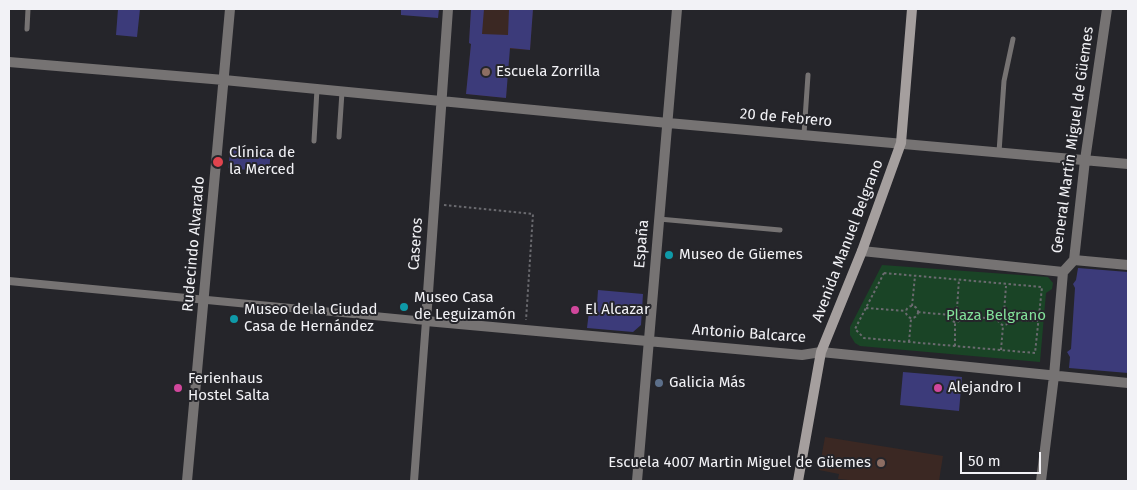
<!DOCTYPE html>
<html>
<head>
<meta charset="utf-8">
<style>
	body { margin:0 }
	#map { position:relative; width:1137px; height:490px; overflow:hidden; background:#25252a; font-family:"Fira Sans",sans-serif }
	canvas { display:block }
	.frame { position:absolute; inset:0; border:10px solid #f2f2f6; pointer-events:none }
	.scale { position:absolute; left:960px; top:452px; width:81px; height:22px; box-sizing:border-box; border:2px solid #f2f2f6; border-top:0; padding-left:6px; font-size:15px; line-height:18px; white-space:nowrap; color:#f2f2f6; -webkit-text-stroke:4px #25252a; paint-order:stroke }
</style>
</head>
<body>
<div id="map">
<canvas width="1137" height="490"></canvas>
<div class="frame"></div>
<div class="scale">50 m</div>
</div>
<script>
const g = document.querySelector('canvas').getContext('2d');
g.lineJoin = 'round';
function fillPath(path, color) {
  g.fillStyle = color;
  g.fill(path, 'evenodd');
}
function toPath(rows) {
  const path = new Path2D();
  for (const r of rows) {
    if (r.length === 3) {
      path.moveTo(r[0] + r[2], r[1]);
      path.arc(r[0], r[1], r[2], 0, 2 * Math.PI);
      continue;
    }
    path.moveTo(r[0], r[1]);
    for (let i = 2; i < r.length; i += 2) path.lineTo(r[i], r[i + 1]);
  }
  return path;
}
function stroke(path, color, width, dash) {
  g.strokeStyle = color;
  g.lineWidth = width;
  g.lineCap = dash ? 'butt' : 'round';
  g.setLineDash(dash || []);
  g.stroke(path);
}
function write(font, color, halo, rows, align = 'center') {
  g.font = font + ' "Fira Sans",sans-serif';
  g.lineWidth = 4;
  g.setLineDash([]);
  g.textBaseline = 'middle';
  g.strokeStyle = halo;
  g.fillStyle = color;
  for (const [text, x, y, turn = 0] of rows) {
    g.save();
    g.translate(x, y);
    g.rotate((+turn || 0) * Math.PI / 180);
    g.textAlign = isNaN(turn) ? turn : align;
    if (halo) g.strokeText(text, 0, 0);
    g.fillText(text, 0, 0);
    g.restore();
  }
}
fillPath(toPath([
	[471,9,533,9,530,50,509,49,506,98,466,94,471,44,469,43],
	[825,437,943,456,939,481,860,481,838,479,839,474,819,470]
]), '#3b2823');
fillPath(toPath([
	[882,265,1048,277,1053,283,1052,289,1046,293,1040,362,860,346,855,343,850,335,850,327]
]), '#1a4426');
fillPath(toPath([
	[118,9,140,9,137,37,116,35],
	[401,9,439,9,438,18,401,15],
	[471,9,484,9,482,34,508,35,509,9,533,9,530,50,510,48,506,98,466,94,471,44,469,43],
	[231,146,271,150,269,172,228,168],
	[1078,268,1128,272,1128,373,1069,368,1070,357,1067,352,1071,349,1075,288,1073,284,1076,280],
	[598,290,643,294,641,325,633,332,587,328,590,303,597,304],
	[903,372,962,377,959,411,900,405]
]), '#3c3b7a');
stroke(toPath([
	[444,205,533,214,526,320],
	[884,273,1042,287,1035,353,864,338,855,329,884,273],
	[912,312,6],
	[912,306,915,276],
	[866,308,906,311],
	[957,309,959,279],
	[956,316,6],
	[918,312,950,315],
	[1004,319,6],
	[1004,313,1006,286],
	[963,316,998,319],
	[1011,320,1038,321],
	[909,342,911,319],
	[955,346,955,322],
	[1001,350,1003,326]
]), '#6a6a6f', 2, [2.5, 2.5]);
stroke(toPath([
	[27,29,28,9],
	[804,134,808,75],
	[339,137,342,92],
	[314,141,317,89],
	[999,152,1004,81,1013,39],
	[659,219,780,230]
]), '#767373', 5);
stroke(toPath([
	[9,281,426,321,414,481]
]), '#767373', 8);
stroke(toPath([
	[448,9,426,321,802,355,821,352,1128,383],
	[9,62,224,80,668,123,1128,164],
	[862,251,1063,272],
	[1074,260,1128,265],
	[187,481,230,9],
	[637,481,677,9],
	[1041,481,1054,376,1063,272,1074,260,1085,160,1107,9]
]), '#767373', 10);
stroke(toPath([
	[798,481,821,352,862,251,901,143,912,9]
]), '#a59f9e', 10);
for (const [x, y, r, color] of [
	[486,72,5,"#8d6e63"],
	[218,162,6,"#e0444e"],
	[669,255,5,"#0f9aa8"],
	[404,307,5,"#0f9aa8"],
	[575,310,5,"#d1479c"],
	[234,319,5,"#0f9aa8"],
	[659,383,5,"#5c6f8a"],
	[178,388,5,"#d1479c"],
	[938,388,5,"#d1479c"],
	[881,463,5,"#8d6e63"]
]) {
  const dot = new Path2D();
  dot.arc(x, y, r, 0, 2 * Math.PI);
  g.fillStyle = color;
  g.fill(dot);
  stroke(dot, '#25252a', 2);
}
write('15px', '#f2f2f6', '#25252a', [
	["Escuela Zorrilla",496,72],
	["Clínica de",229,153],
	["la Merced",229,170],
	["Museo de Güemes",679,255],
	["Museo Casa",414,298],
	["de Leguizamón",414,315],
	["Museo de la Ciudad",244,310],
	["Casa de Hernández",244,327],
	["El Alcazar",585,310],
	["Ferienhaus",188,379],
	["Hostel Salta",188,396],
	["Galicia Más",669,383],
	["Alejandro I",948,388],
	["Escuela 4007 Martin Miguel de Güemes",871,463,"right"]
], 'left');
write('15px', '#f2f2f6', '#25252a', [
	["20 de Febrero",786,118,5],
	["General Martín Miguel de Güemes",1073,140,-82],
	["Avenida Manuel Belgrano",848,241,-69],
	["Rudecindo Alvarado",194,244,-85],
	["Caseros",416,244,-86],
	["España",642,244,-85],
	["Antonio Balcarce",749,334,4]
]);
write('15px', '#82e19a', '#25252a', [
	["Plaza Belgrano",996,316]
]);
</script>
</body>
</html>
